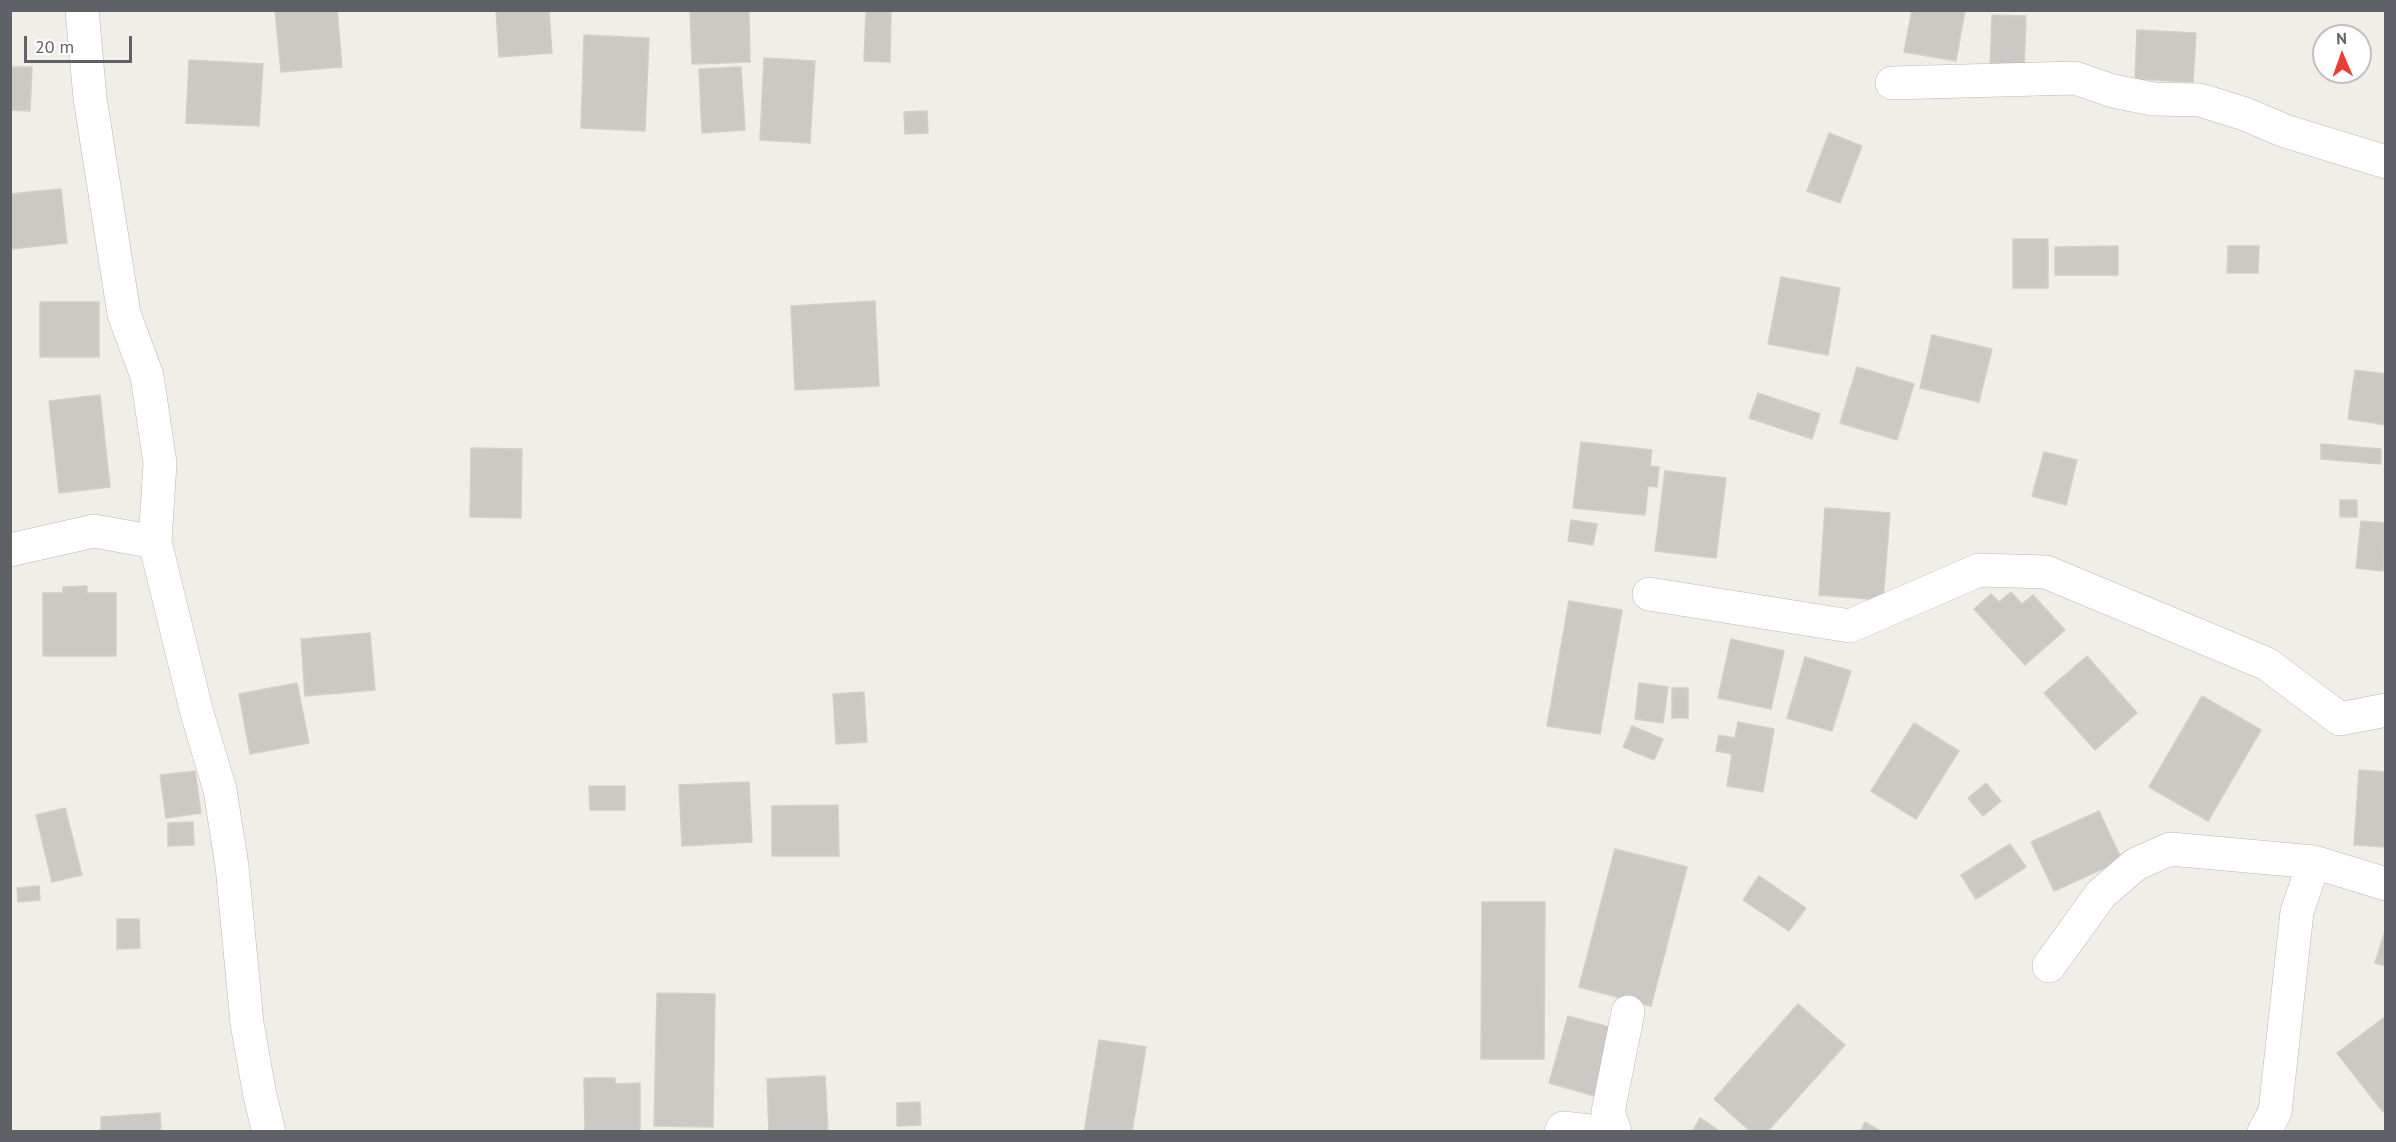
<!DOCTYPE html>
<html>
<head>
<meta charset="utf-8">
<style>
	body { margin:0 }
	#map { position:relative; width:2396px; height:1142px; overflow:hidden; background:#f0eee7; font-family:"PT Sans",sans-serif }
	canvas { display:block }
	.frame { position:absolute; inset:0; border:12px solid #5e6267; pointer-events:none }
	.north { position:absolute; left:2312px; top:24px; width:60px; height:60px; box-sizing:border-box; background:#fff; border:2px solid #bfc0c2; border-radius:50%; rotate:358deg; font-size:16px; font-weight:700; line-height:24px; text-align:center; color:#5e6267 }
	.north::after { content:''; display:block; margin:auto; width:21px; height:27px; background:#e73e36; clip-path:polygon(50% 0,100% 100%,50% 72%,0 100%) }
	.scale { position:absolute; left:24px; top:36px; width:108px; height:27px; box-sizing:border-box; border:3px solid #5e6267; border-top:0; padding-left:8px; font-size:18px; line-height:21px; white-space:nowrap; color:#5e6267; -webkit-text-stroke:4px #fff; paint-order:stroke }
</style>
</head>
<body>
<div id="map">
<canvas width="2396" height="1142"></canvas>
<div class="frame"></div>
<div class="north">N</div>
<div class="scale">20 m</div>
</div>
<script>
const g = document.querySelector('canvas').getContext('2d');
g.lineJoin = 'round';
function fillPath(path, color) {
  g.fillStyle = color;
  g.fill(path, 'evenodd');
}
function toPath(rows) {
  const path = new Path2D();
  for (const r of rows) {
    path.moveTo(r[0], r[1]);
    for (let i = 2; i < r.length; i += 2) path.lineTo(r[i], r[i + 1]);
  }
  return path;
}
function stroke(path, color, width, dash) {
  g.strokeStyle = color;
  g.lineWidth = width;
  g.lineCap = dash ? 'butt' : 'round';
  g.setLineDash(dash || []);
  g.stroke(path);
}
const building = toPath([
	[275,10,337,10,342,67,281,72,275,10],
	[496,10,549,10,552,53,499,57,496,10],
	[690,10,749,10,750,62,692,64,690,10],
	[866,10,891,10,890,62,864,61,866,10],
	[1912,10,1965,10,1956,61,1904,52,1912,10],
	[1992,15,2026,16,2024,69,1990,67,1992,15],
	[2137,30,2196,33,2193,82,2135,79,2137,30],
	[584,35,649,38,645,131,581,128,584,35],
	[764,58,815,61,810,143,760,140,764,58],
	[189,60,263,64,259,126,186,123,189,60],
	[10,67,32,67,30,111,10,110,10,67],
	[741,67,745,130,702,133,699,69,741,67],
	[927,111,928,133,905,134,904,112,927,111],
	[1829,133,1862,146,1840,203,1807,191,1829,133],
	[61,189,67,243,10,249,10,194,61,189],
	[2013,239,2048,239,2048,288,2013,288,2013,239],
	[2118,246,2118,275,2055,275,2055,247,2118,246],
	[2228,246,2259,246,2258,273,2227,273,2228,246],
	[1781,277,1840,288,1828,355,1768,344,1781,277],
	[875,301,879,386,795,390,791,306,875,301],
	[40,302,99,302,99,357,40,357,40,302],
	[1932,335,1992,349,1979,402,1920,388,1932,335],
	[1857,367,1914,384,1897,440,1840,423,1857,367],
	[2355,370,2386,374,2386,425,2348,419,2355,370],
	[1758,393,1820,414,1812,439,1749,418,1758,393],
	[100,395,110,487,59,493,49,401,100,395],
	[1581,442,1652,450,1650,466,1659,467,1657,487,1648,486,1645,515,1573,508,1581,442],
	[2321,444,2381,449,2381,464,2321,459,2321,444],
	[471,448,522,449,521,518,470,517,471,448],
	[2044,452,2077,460,2066,505,2032,496,2044,452],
	[1665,471,1726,478,1716,558,1655,551,1665,471],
	[2340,500,2357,500,2357,517,2340,517,2340,500],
	[1825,508,1890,513,1883,600,1819,595,1825,508],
	[1571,520,1597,524,1593,545,1568,541,1571,520],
	[2361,521,2386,523,2383,571,2356,568,2361,521],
	[87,586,87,593,116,593,116,656,43,656,43,593,63,593,63,587,87,586],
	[2011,592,2022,604,2033,595,2065,630,2025,665,1974,609,1991,594,1999,602,2011,592],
	[1569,601,1622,610,1600,734,1547,726,1569,601],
	[370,633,375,690,305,696,301,639,370,633],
	[1731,639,1784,651,1771,709,1718,698,1731,639],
	[2087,656,2137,713,2095,750,2044,693,2087,656],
	[1805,657,1851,671,1832,731,1787,718,1805,657],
	[297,683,309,743,250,754,239,694,297,683],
	[1639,683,1668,687,1663,723,1635,719,1639,683],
	[1672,688,1688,688,1688,718,1672,718,1672,688],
	[864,692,867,742,836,744,833,694,864,692],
	[2202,696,2261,730,2208,821,2149,787,2202,696],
	[1738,722,1774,729,1763,792,1727,786,1732,754,1716,751,1719,735,1735,738,1738,722],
	[1914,723,1959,751,1916,819,1871,791,1914,723],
	[1632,726,1663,739,1654,760,1623,747,1632,726],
	[2359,770,2386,772,2386,847,2354,845,2359,770],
	[195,771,201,813,166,818,160,775,195,771],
	[749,782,752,842,682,846,679,785,749,782],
	[1986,783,2001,801,1983,816,1968,798,1986,783],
	[589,786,625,786,625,810,590,810,589,786],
	[838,805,839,856,772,856,772,806,838,805],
	[65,808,82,875,52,882,36,815,65,808],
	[2099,811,2122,860,2054,891,2031,842,2099,811],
	[193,822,194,845,168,846,168,823,193,822],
	[2010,844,2026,867,1976,899,1961,875,2010,844],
	[1615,849,1687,867,1651,1006,1579,987,1615,849],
	[1759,876,1806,908,1789,931,1743,900,1759,876],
	[39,886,40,900,18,902,17,888,39,886],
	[1482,902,1545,902,1544,1059,1481,1059,1482,902],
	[117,919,139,919,140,948,117,949,117,919],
	[2386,928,2386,966,2375,963,2386,928],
	[657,993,715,994,713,1127,654,1126,657,993],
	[1798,1004,1845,1045,1767,1132,1751,1132,1714,1099,1798,1004],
	[1568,1016,1617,1029,1598,1097,1549,1083,1568,1016],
	[2386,1016,2386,1110,2383,1112,2337,1053,2386,1016],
	[1099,1040,1146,1047,1132,1132,1084,1132,1099,1040],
	[825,1076,828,1132,769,1132,767,1079,825,1076],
	[584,1078,615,1078,615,1084,640,1083,640,1132,585,1132,584,1078],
	[920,1102,921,1125,897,1126,897,1103,920,1102],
	[160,1113,161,1132,101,1132,101,1117,160,1113],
	[1700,1118,1718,1130,1716,1132,1692,1132,1700,1118],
	[1865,1122,1882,1132,1860,1132,1865,1122]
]);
fillPath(building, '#ccc8c4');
stroke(building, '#d5cfc5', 1.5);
const minor = toPath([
	[82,10,90,98,124,314,147,376,160,463,155,542,197,713,220,790,232,866,247,1023,260,1096,269,1132],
	[1892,83,2075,78,2113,91,2153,99,2200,100,2245,114,2285,131,2386,162],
	[10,550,94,531,155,542],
	[1649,594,1850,626,1979,570,2046,572,2267,664,2340,719,2386,710],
	[2049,966,2101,894,2136,864,2170,849,2314,862,2386,884],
	[1561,1132,1563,1128,1598,1132],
	[1615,1132,1608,1112,1628,1012],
	[2264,1132,2275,1112,2297,912,2314,862]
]);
stroke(minor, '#b4b7bb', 34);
stroke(minor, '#fff', 33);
</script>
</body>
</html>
